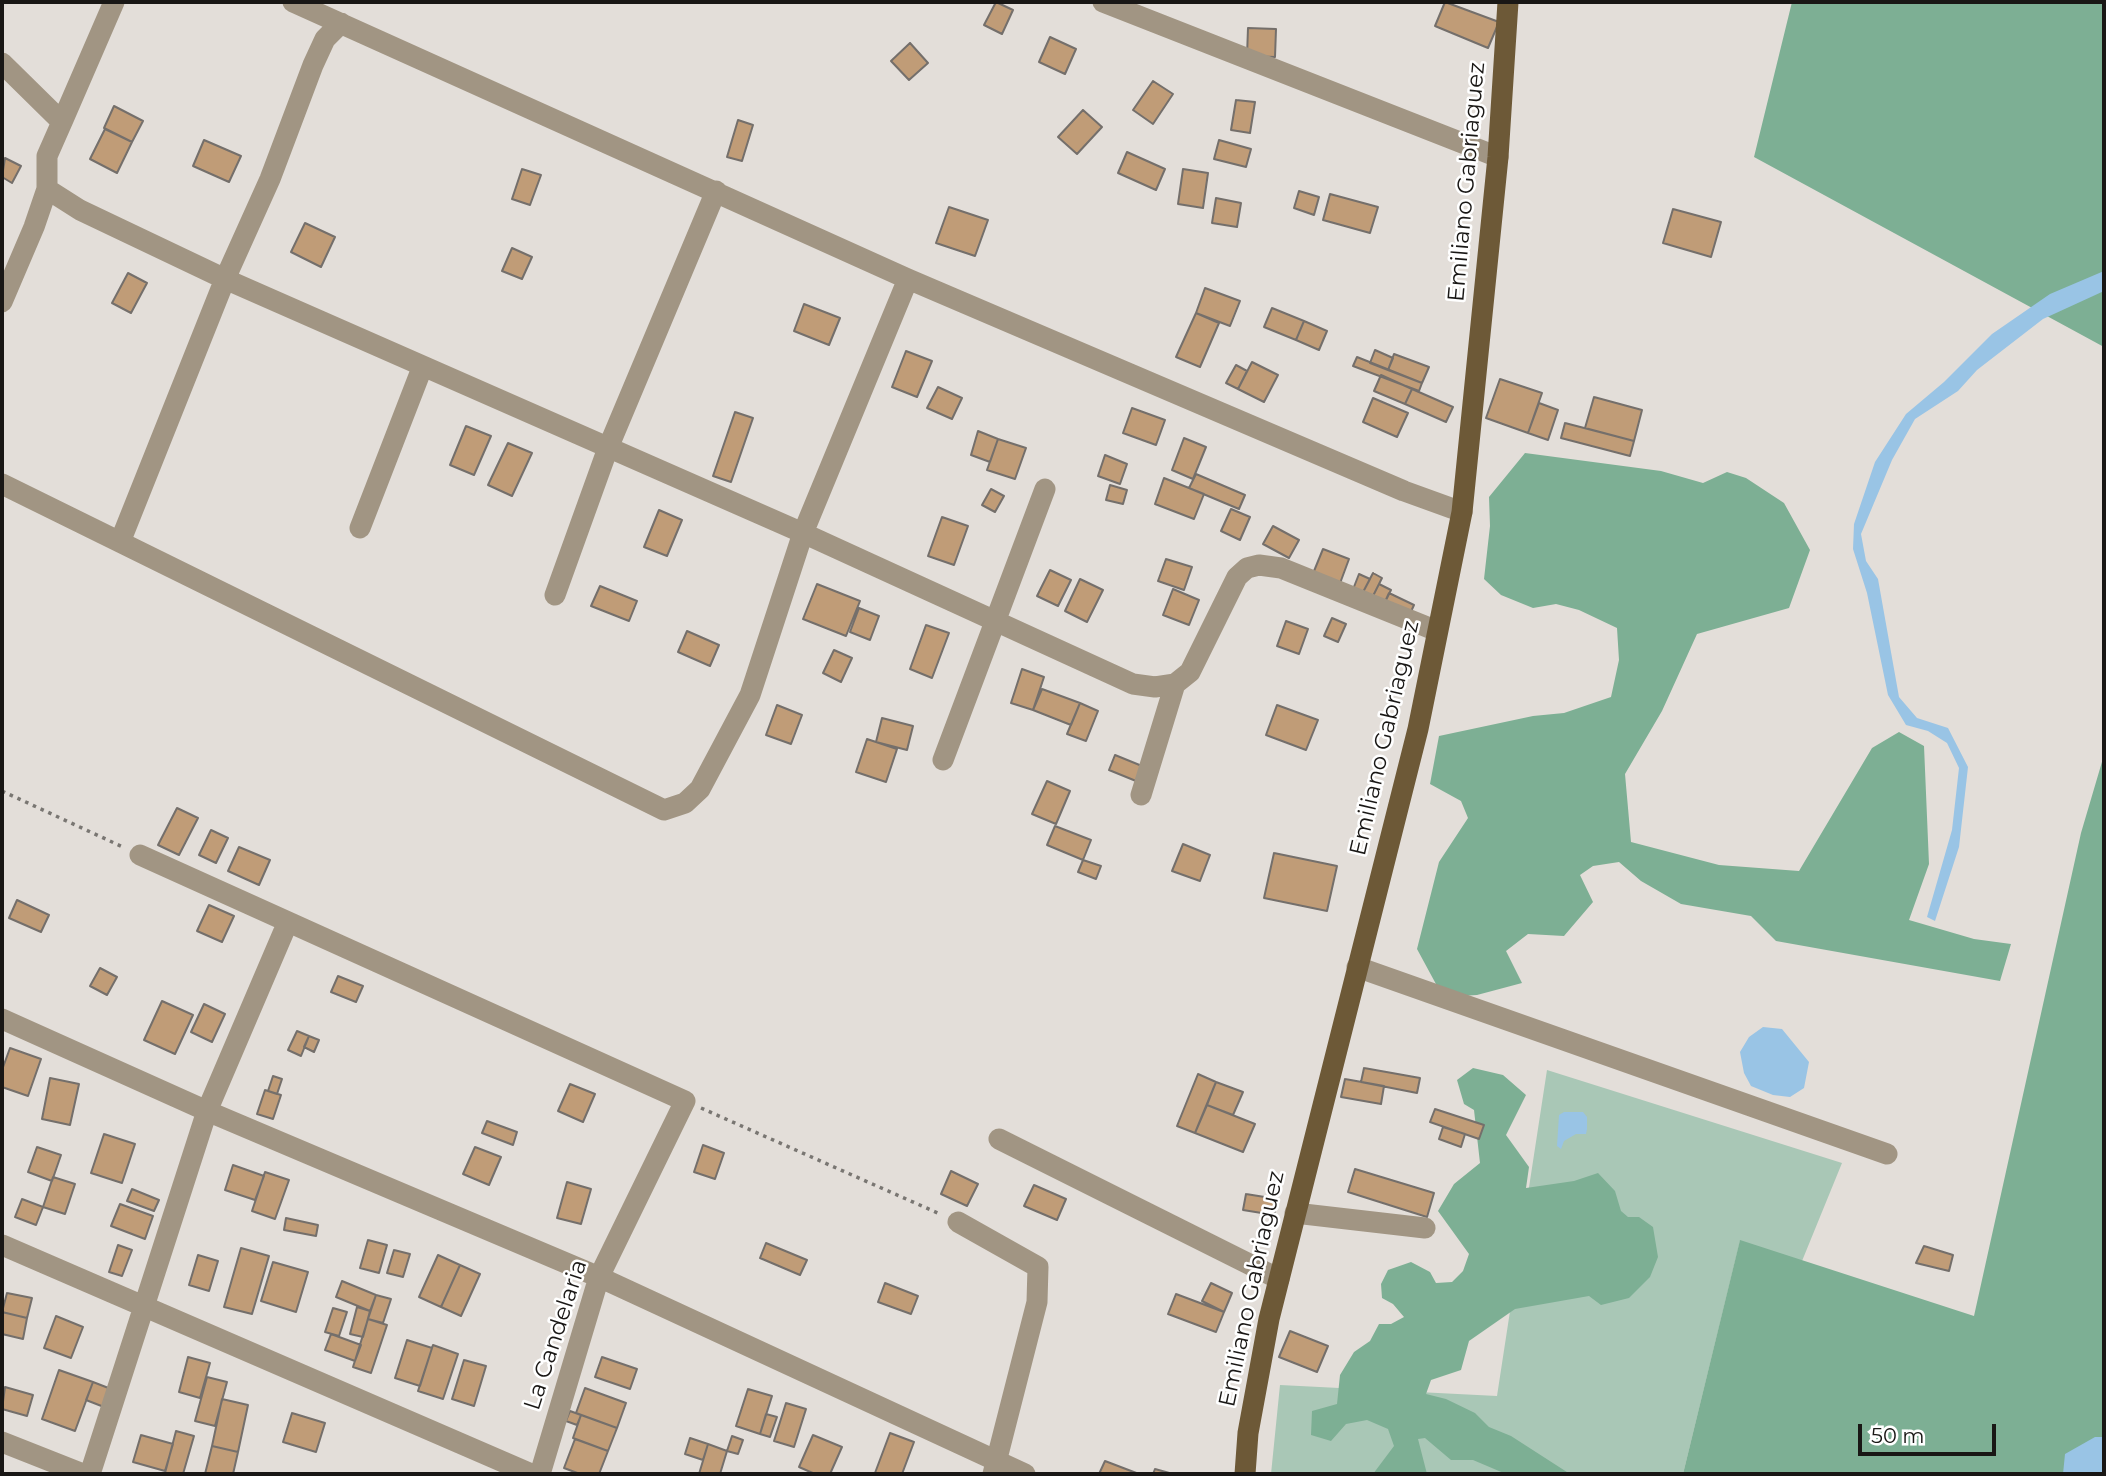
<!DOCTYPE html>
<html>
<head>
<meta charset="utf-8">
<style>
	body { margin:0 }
	#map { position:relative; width:2106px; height:1476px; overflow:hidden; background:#e3ded9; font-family:Montserrat,sans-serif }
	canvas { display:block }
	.frame { position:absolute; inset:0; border:4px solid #191715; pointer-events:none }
	.scale { position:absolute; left:1858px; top:1424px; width:138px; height:32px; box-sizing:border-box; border:4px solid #191715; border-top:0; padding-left:9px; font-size:21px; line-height:24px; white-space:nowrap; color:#191715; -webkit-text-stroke:5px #fff; paint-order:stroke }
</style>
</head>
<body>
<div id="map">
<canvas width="2106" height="1476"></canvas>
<div class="frame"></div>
<div class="scale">50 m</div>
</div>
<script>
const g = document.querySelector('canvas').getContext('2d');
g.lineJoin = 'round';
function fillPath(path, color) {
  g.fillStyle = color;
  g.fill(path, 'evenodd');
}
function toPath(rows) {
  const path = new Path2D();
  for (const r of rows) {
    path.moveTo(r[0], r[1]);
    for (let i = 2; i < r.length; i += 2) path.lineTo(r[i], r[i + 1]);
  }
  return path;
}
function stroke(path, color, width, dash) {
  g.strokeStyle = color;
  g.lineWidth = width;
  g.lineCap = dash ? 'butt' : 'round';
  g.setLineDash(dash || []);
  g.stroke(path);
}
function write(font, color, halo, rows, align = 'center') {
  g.font = font + ' Montserrat,sans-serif';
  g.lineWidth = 5;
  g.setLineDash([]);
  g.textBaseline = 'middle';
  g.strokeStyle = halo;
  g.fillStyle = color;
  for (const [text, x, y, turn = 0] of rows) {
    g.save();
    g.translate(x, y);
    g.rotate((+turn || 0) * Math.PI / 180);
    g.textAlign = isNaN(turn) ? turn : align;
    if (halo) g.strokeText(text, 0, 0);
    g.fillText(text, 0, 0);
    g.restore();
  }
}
fillPath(toPath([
	[1547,1070,1842,1163,1802,1261,1740,1241,1683,1474,1271,1474,1280,1385,1497,1396]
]), '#a9c7b6');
fillPath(toPath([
	[1792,2,2104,2,2104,347,1754,157],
	[1525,453,1661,471,1703,483,1727,472,1746,478,1784,503,1810,550,1789,608,1697,634,1662,711,1625,774,1631,842,1719,865,1799,871,1872,748,1899,732,1924,746,1929,864,1909,920,1974,939,2011,944,2000,981,1776,941,1751,916,1681,904,1641,881,1619,862,1593,866,1580,875,1593,902,1564,936,1528,934,1506,951,1522,983,1477,995,1443,997,1417,949,1439,862,1468,818,1461,801,1430,784,1439,736,1533,716,1564,713,1611,697,1619,660,1617,628,1579,610,1556,604,1533,608,1501,595,1484,579,1490,526,1489,497],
	[2104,755,2104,1474,1683,1474,1740,1240,1974,1316,2081,833],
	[1473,1068,1503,1075,1526,1095,1506,1135,1529,1167,1526,1188,1574,1181,1598,1173,1615,1191,1621,1211,1628,1217,1639,1217,1653,1227,1658,1257,1650,1277,1629,1298,1601,1305,1589,1296,1515,1309,1469,1341,1461,1370,1431,1380,1426,1394,1446,1399,1475,1413,1489,1427,1511,1436,1570,1474,1506,1474,1473,1460,1451,1460,1425,1438,1418,1439,1427,1474,1373,1474,1394,1446,1388,1429,1367,1420,1346,1424,1331,1441,1311,1435,1312,1411,1337,1404,1340,1375,1354,1352,1370,1341,1379,1324,1391,1324,1404,1317,1393,1304,1382,1298,1381,1284,1388,1270,1411,1262,1430,1272,1436,1283,1452,1282,1463,1271,1469,1254,1438,1211,1454,1184,1480,1163,1474,1110,1464,1104,1457,1080]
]), '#7daf94');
fillPath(toPath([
	[2104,271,2104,291,2043,319,1977,370,1958,391,1915,419,1892,460,1861,534,1866,561,1878,579,1899,697,1917,718,1948,728,1968,767,1959,847,1935,921,1927,917,1952,830,1959,768,1947,743,1928,731,1906,725,1888,695,1867,593,1853,549,1854,524,1875,462,1906,414,1944,382,1992,334,2050,294],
	[1763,1027,1782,1029,1809,1062,1804,1088,1790,1097,1773,1095,1751,1086,1744,1073,1740,1052,1749,1037],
	[1564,1112,1583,1112,1587,1117,1587,1129,1586,1134,1576,1134,1564,1141,1561,1149,1557,1146,1559,1115],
	[2095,1437,2104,1437,2104,1474,2063,1474,2065,1454]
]), '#99c4e5');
const building = toPath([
	[996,2,1013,10,1002,34,984,25,996,2],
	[1445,2,1499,22,1488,48,1435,26,1445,2],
	[1248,28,1276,29,1275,57,1247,56,1248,28],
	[1050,37,1076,49,1065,74,1039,62,1050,37],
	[910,43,928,63,909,80,891,61,910,43],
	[1153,81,1173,94,1153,124,1133,110,1153,81],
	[1236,100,1255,102,1250,133,1231,130,1236,100],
	[114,106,143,121,132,142,104,128,114,106],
	[1083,110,1102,127,1077,154,1058,137,1083,110],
	[738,120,753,125,742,161,727,157,738,120],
	[105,129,132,142,117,173,90,159,105,129],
	[204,140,241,156,229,182,193,166,204,140],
	[1219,140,1251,149,1246,167,1214,159,1219,140],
	[1127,152,1165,169,1156,190,1118,173,1127,152],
	[5,158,21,166,12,183,2,177,5,158],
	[522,169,541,175,530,205,512,199,522,169],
	[1183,169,1208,173,1203,208,1178,204,1183,169],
	[1299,191,1319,197,1314,215,1294,208,1299,191],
	[1330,194,1378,207,1370,233,1323,220,1330,194],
	[1216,198,1241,203,1237,227,1212,223,1216,198],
	[949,207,988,220,975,256,936,243,949,207],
	[1673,209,1721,222,1711,257,1663,243,1673,209],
	[305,223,335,237,321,267,291,252,305,223],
	[512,248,532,257,522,279,502,271,512,248],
	[128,273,147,283,131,313,112,303,128,273],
	[1205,288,1240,301,1230,326,1196,313,1205,288],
	[804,304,840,318,829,345,794,331,804,304],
	[1272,308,1304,321,1296,340,1264,327,1272,308],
	[1196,313,1219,323,1200,367,1176,357,1196,313],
	[1304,321,1327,331,1319,350,1296,340,1304,321],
	[1375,350,1393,358,1388,370,1370,363,1375,350],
	[906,351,932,361,917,397,892,387,906,351],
	[1394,354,1429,367,1422,383,1388,370,1394,354],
	[1357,357,1422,383,1419,391,1353,366,1357,357],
	[1252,362,1278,375,1264,402,1238,389,1252,362],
	[1236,365,1247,371,1238,389,1226,383,1236,365],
	[1381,375,1412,389,1405,404,1374,391,1381,375],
	[1500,379,1542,393,1528,433,1486,418,1500,379],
	[938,387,962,398,952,419,927,408,938,387],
	[1412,389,1453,407,1446,422,1405,404,1412,389],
	[1594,397,1642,410,1634,441,1585,428,1594,397],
	[1373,398,1408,413,1397,437,1363,422,1373,398],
	[1539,403,1558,410,1548,440,1528,433,1539,403],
	[1132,408,1165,420,1156,445,1123,433,1132,408],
	[735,412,753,418,731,482,713,476,735,412],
	[1565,423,1634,441,1630,456,1561,438,1565,423],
	[466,426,491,436,474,475,450,465,466,426],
	[978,431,998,439,990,462,971,455,978,431],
	[1184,438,1206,447,1193,479,1172,470,1184,438],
	[998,439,1026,448,1015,479,987,470,998,439],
	[508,443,532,453,512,496,488,485,508,443],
	[1105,455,1127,464,1120,484,1098,476,1105,455],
	[1196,474,1245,495,1239,509,1189,488,1196,474],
	[1164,478,1204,494,1194,519,1155,504,1164,478],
	[1110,485,1127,490,1123,504,1106,500,1110,485],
	[991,489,1004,496,995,512,982,505,991,489],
	[1231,509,1250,517,1240,540,1221,531,1231,509],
	[659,510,682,520,667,556,644,547,659,510],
	[942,517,968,526,954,565,928,556,942,517],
	[1273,526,1299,540,1289,558,1263,544,1273,526],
	[1323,549,1349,559,1339,586,1312,576,1323,549],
	[1166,559,1192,567,1184,590,1158,581,1166,559],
	[1050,570,1071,580,1058,606,1037,596,1050,570],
	[1373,573,1382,578,1371,600,1361,596,1373,573],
	[1359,574,1370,579,1361,596,1352,592,1359,574],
	[1080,579,1103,590,1087,622,1065,611,1080,579],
	[817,584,860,601,846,636,803,619,817,584],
	[1379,584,1391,590,1383,606,1371,600,1379,584],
	[600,586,637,601,629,621,591,606,600,586],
	[1173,589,1199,600,1189,625,1163,615,1173,589],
	[1389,593,1414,605,1409,616,1384,604,1389,593],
	[859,608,879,616,870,640,850,632,859,608],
	[1332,618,1346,624,1338,642,1324,636,1332,618],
	[1286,621,1308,629,1299,654,1277,646,1286,621],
	[926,625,949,633,932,678,910,669,926,625],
	[687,631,719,645,710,666,678,652,687,631],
	[834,650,852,658,841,682,823,673,834,650],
	[1022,669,1044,677,1033,710,1011,703,1022,669],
	[1042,689,1080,703,1071,725,1033,710,1042,689],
	[1080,703,1098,711,1086,741,1067,734,1080,703],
	[777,705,802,715,791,744,766,735,777,705],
	[1277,705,1318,720,1306,750,1266,735,1277,705],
	[882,718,913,726,907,750,876,742,882,718],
	[867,739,897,749,886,782,856,772,867,739],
	[1115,755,1142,766,1136,781,1109,770,1115,755],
	[1047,781,1070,791,1056,824,1032,814,1047,781],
	[177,808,198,818,179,855,158,845,177,808],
	[1055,826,1091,840,1083,860,1047,845,1055,826],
	[211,830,228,838,216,863,199,855,211,830],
	[1183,844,1210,855,1200,881,1172,871,1183,844],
	[239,847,270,860,259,885,228,871,239,847],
	[1274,853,1337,866,1327,911,1264,898,1274,853],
	[1083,860,1101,866,1096,879,1078,872,1083,860],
	[17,900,49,915,41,932,9,918,17,900],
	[209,905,234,916,222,942,197,931,209,905],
	[100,968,117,977,107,995,90,986,100,968],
	[338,976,363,986,356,1002,331,992,338,976],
	[162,1001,193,1015,175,1054,144,1040,162,1001],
	[204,1004,225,1014,212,1042,191,1032,204,1004],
	[297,1031,309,1036,301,1056,288,1050,297,1031],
	[309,1036,319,1040,314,1052,304,1047,309,1036],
	[10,1048,41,1059,28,1096,2,1087,2,1070,10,1048],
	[1364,1068,1420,1078,1417,1093,1361,1082,1364,1068],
	[1198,1074,1216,1082,1195,1133,1177,1126,1198,1074],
	[273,1076,282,1079,277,1094,268,1091,273,1076],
	[50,1078,79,1084,70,1125,42,1119,50,1078],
	[1345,1079,1384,1086,1381,1104,1341,1097,1345,1079],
	[1216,1082,1243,1092,1233,1115,1207,1105,1216,1082],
	[570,1084,595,1094,583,1122,558,1111,570,1084],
	[265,1090,281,1095,273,1119,257,1114,265,1090],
	[1207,1105,1255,1124,1243,1152,1195,1133,1207,1105],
	[1435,1109,1484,1125,1479,1139,1430,1122,1435,1109],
	[487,1121,517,1132,513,1145,482,1133,487,1121],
	[1443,1127,1465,1134,1461,1147,1439,1139,1443,1127],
	[104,1134,135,1144,122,1183,91,1173,104,1134],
	[703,1145,724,1153,715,1179,694,1172,703,1145],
	[37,1147,61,1155,52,1181,28,1172,37,1147],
	[475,1147,501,1157,489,1185,463,1174,475,1147],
	[233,1165,264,1176,255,1200,225,1190,233,1165],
	[1355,1169,1434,1193,1427,1217,1348,1192,1355,1169],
	[951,1171,978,1184,967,1206,941,1194,951,1171],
	[265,1172,289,1180,275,1219,252,1211,265,1172],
	[53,1177,75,1184,65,1214,43,1207,53,1177],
	[567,1182,591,1189,581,1224,557,1218,567,1182],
	[1034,1185,1066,1199,1057,1220,1024,1206,1034,1185],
	[132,1189,159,1200,154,1211,127,1201,132,1189],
	[1246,1194,1277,1199,1274,1215,1243,1210,1246,1194],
	[22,1199,43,1207,36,1225,15,1217,22,1199],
	[120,1204,153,1216,145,1239,111,1226,120,1204],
	[286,1218,318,1225,316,1236,284,1230,286,1218],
	[368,1240,387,1245,379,1273,360,1268,368,1240],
	[766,1243,807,1260,800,1275,760,1258,766,1243],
	[118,1245,132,1250,122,1276,109,1272,118,1245],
	[1924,1246,1953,1255,1949,1271,1916,1263,1924,1246],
	[241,1248,269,1256,252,1314,224,1307,241,1248],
	[394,1250,410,1254,403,1277,387,1273,394,1250],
	[198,1255,218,1261,209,1291,189,1285,198,1255],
	[438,1255,460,1265,441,1307,419,1297,438,1255],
	[273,1262,308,1272,296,1312,261,1301,273,1262],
	[460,1265,480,1274,461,1316,441,1307,460,1265],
	[342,1281,376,1295,370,1311,336,1297,342,1281],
	[885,1283,918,1296,911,1314,878,1302,885,1283],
	[1211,1283,1232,1293,1224,1312,1202,1301,1211,1283],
	[7,1293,32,1298,27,1318,2,1312,7,1293],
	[1176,1294,1224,1312,1216,1332,1168,1314,1176,1294],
	[376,1295,391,1299,383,1323,368,1319,376,1295],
	[357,1307,370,1311,363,1337,350,1334,357,1307],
	[333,1308,347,1312,339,1336,325,1332,333,1308],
	[2,1312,27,1318,23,1339,2,1334,2,1312],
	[56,1316,83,1327,71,1358,44,1348,56,1316],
	[368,1319,387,1325,371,1373,353,1367,368,1319],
	[1290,1331,1328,1346,1317,1372,1279,1357,1290,1331],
	[331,1334,361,1345,355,1361,325,1350,331,1334],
	[407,1340,432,1348,420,1386,395,1378,407,1340],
	[433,1345,458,1354,443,1399,418,1391,433,1345],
	[188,1357,210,1363,200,1398,179,1392,188,1357],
	[602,1357,637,1369,630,1389,595,1377,602,1357],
	[464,1360,486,1366,474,1406,452,1399,464,1360],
	[59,1370,93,1382,75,1431,42,1419,59,1370],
	[207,1377,227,1382,215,1426,195,1421,207,1377],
	[93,1382,111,1389,104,1407,86,1400,93,1382],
	[5,1387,33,1395,27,1416,2,1409,5,1387],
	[585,1388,626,1403,617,1428,576,1413,585,1388],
	[748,1389,772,1396,760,1434,736,1426,748,1389],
	[222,1399,248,1405,238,1452,212,1446,222,1399],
	[786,1403,806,1409,794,1447,774,1441,786,1403],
	[570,1411,581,1415,577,1425,566,1421,570,1411],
	[292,1413,325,1423,316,1452,283,1442,292,1413],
	[766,1414,777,1417,770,1437,760,1434,766,1414],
	[581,1415,617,1428,608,1451,573,1438,581,1415],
	[176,1431,194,1436,183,1474,169,1474,165,1473,176,1431],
	[890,1433,914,1442,902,1474,875,1473,890,1433],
	[141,1435,173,1444,165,1471,133,1462,141,1435],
	[813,1435,842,1447,830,1474,815,1474,799,1467,813,1435],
	[732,1436,743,1440,738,1454,727,1451,732,1436],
	[690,1438,708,1444,703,1460,685,1454,690,1438],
	[575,1439,608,1451,599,1474,580,1474,564,1468,575,1439],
	[708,1444,727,1451,720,1474,699,1474,708,1444],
	[212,1446,238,1452,233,1474,205,1474,212,1446],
	[1105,1461,1139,1474,1099,1474,1105,1461],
	[1155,1469,1173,1474,1153,1474,1155,1469]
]);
fillPath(building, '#c09c77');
stroke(building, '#746f6b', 2);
stroke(toPath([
	[2,791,125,848],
	[701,1108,940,1214]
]), '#797672', 3.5, [3.5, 5]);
stroke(toPath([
	[293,2,908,279,1404,491,1462,512],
	[1103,2,1498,157],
	[2,63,62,122,47,156,47,189,80,210,225,279,803,533,1133,684,1155,687,1175,684,1190,672,1237,577,1247,568,1259,565,1281,568,1437,631],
	[62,122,114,2],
	[2,302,34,227,47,189],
	[2,484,664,810,685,803,700,789,750,695,803,533,908,279],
	[360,528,422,368],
	[120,542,225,279,270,179,313,65,325,39,341,23],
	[555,595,608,448,716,191],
	[943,760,1045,489],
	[1141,795,1175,684],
	[140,855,685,1101,599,1277,540,1474],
	[1357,967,1887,1154],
	[2,1019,207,1111,599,1277,1025,1474],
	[999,1139,1279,1279],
	[1295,1213,1425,1228],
	[958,1222,1038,1267,1037,1302,993,1474],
	[2,1245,531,1474],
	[2,1442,83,1474],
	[90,1474,207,1111,287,924]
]), '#a19583', 21);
stroke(toPath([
	[1245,1474,1248,1433,1269,1319,1418,729,1462,512,1498,157,1508,2]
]), '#6d5937', 21);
write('23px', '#191715', '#fff', [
	["Emiliano Gabriaguez",1467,182,-85],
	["Emiliano Gabriaguez",1385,738,-77],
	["Emiliano Gabriaguez",1252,1289,-78],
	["La Candelaria",556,1335,-72]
]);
</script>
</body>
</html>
